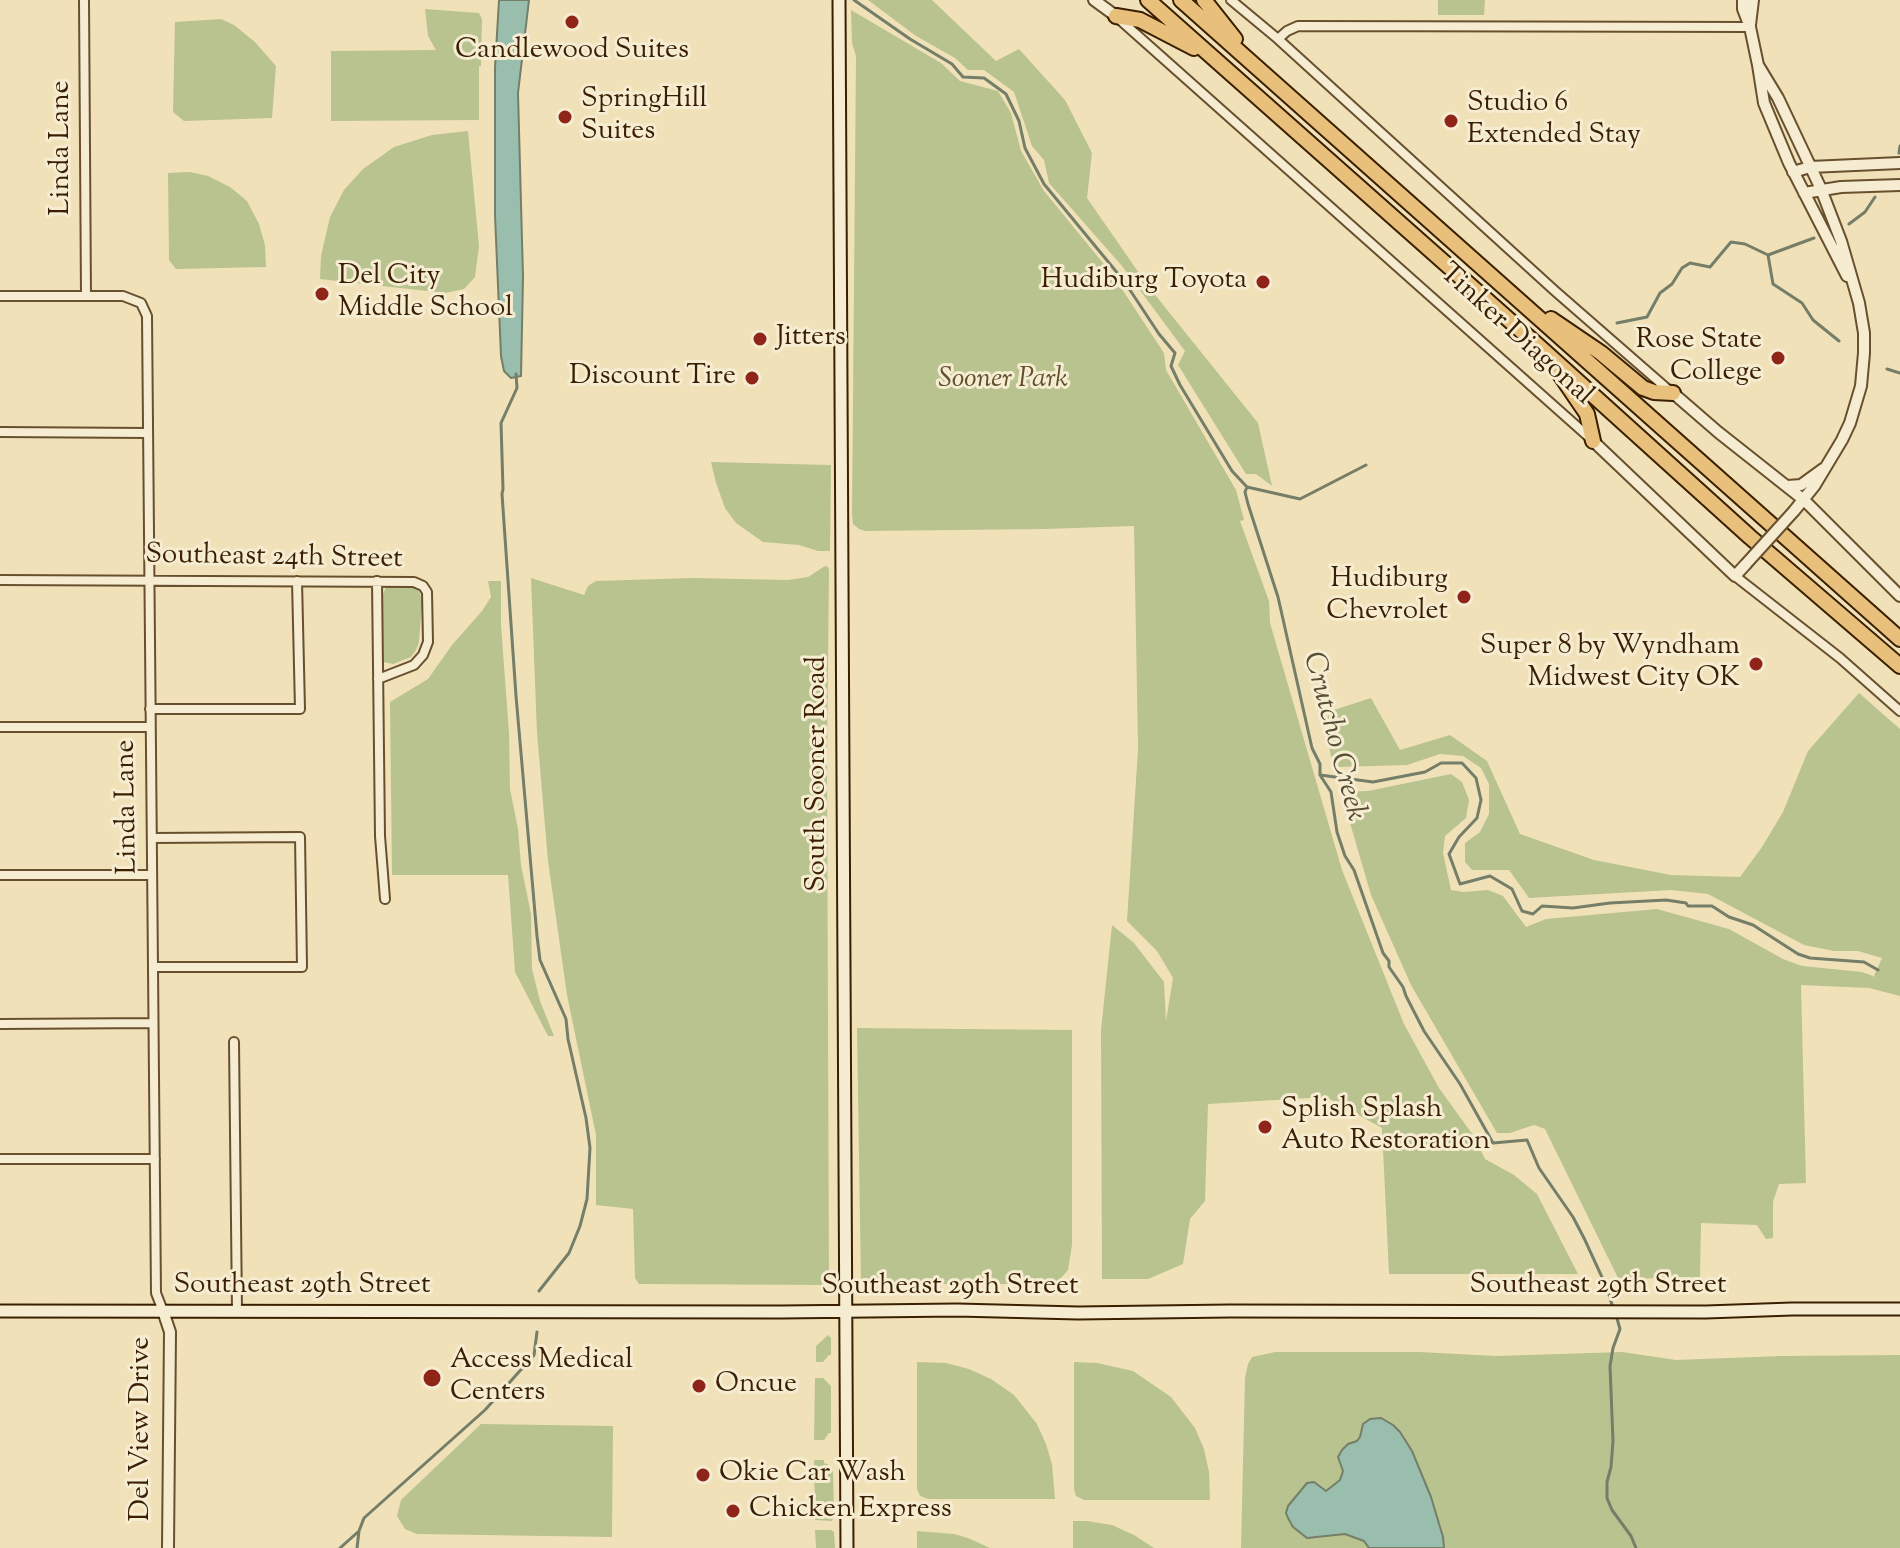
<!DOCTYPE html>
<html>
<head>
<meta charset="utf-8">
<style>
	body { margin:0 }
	canvas { display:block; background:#f0e1b8 }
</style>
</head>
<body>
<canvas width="1900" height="1548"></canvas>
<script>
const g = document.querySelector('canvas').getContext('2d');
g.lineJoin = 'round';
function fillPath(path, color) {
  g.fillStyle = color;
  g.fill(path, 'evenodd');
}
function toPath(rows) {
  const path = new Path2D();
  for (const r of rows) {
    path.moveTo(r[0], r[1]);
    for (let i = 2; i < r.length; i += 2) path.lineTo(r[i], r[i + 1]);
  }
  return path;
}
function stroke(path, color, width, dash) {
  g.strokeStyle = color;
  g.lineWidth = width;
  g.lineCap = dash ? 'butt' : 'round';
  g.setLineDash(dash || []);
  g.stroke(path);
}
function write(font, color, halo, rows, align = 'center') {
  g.font = font + ' "Sorts Mill Goudy",serif';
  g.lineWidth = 6;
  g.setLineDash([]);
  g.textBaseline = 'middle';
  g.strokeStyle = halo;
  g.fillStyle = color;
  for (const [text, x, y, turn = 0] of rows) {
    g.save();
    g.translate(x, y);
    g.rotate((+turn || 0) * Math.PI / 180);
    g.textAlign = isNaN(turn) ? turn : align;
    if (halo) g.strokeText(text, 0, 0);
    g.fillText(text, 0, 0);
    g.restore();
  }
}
fillPath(toPath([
	[868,0,932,0,996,61,1019,49,1065,100,1092,153,1087,198,1148,286,1258,423,1272,486,1256,474,1246,474,1178,365,1185,351,1122,266,1049,183,1044,160,1032,146,1014,92,984,70,968,70,955,58,916,36],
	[1438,0,1485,0,1484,15,1438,15],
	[425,9,479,13,482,19,481,66,479,66,479,120,331,121,331,51,436,50,428,36],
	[851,10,941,63,960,81,998,91,1011,113,1021,151,1044,191,1112,274,1164,353,1166,370,1236,490,1244,520,1240,521,1269,601,1270,623,1342,870,1404,1024,1439,1088,1473,1135,1485,1159,1514,1175,1537,1194,1578,1274,1389,1274,1382,1128,1326,1097,1208,1104,1205,1201,1190,1219,1183,1264,1148,1279,1102,1279,1101,1030,1112,925,1134,943,1164,982,1166,1021,1173,978,1157,951,1127,921,1138,749,1134,526,1045,529,865,531,859,529,853,524,852,515,856,56,852,43],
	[221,19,234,25,255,42,276,66,272,118,184,121,173,112,175,22],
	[468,131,479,246,475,277,464,289,445,293,320,279,321,256,330,217,344,190,363,169,394,147,432,135],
	[190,172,208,176,230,187,247,201,259,224,265,245,266,267,176,269,169,260,168,173],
	[711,462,831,465,830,551,818,551,799,545,763,542,736,523,725,508,716,483],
	[825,566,828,567,829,570,827,761,829,1285,639,1284,635,1278,633,1209,596,1205,596,1135,567,995,548,861,537,733,531,578,584,595,588,586,596,581,692,578,788,580,808,577],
	[488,581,501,581,501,625,509,733,510,789,518,829,521,865,531,914,532,969,540,1001,554,1036,548,1036,515,972,508,875,392,875,390,702,428,679,452,645,482,611,491,597],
	[387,585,415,587,420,593,422,603,419,642,416,650,411,657,393,664,384,662,383,658,383,594],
	[1859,693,1900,729,1900,996,1869,988,1801,985,1806,1183,1779,1184,1773,1202,1773,1238,1766,1239,1757,1225,1701,1223,1700,1277,1630,1279,1618,1278,1545,1129,1534,1125,1510,1133,1497,1133,1411,985,1371,895,1341,792,1368,791,1451,774,1462,782,1469,800,1466,818,1445,836,1443,853,1451,890,1463,892,1488,890,1503,896,1526,927,1546,919,1657,909,1729,929,1783,959,1802,966,1862,972,1873,976,1873,978,1882,958,1858,951,1834,951,1804,945,1708,894,1671,890,1529,898,1509,870,1472,870,1465,862,1465,843,1480,832,1489,814,1489,784,1481,768,1463,756,1440,754,1407,765,1339,767,1331,756,1324,720,1334,710,1371,698,1400,750,1450,735,1487,761,1520,834,1594,860,1671,875,1740,877,1762,847,1783,812,1808,751],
	[857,1028,1072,1030,1072,1245,1068,1270,1059,1280,1048,1284,861,1284],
	[828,1335,831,1338,831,1355,829,1355,823,1362,816,1362,816,1346],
	[1275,1352,1419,1352,1496,1356,1622,1352,1676,1360,1781,1356,1900,1355,1900,1548,1241,1548,1245,1378,1248,1364,1252,1357],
	[917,1362,946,1363,969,1369,991,1379,1014,1395,1037,1424,1046,1444,1052,1464,1055,1499,928,1499,920,1496,917,1489],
	[1074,1362,1097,1363,1133,1371,1171,1397,1195,1428,1204,1449,1209,1472,1210,1500,1084,1500,1076,1496,1074,1489],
	[815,1378,823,1378,831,1386,831,1433,829,1433,824,1440,814,1440],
	[481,1424,613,1426,612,1537,417,1534,405,1529,397,1516,401,1500],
	[814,1460,824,1460,824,1463,829,1465,831,1469,833,1469,834,1516,832,1521,815,1520],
	[1073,1521,1087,1521,1112,1525,1134,1535,1154,1548,1073,1548],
	[815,1530,831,1530,834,1532,835,1548,816,1548],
	[917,1531,954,1534,968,1538,990,1548,917,1548]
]), '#b9c38f');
const water = toPath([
	[499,0,529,0,518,93,523,277,521,376,511,378,504,371,501,356,495,215,495,68,499,0],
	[1381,1418,1393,1425,1400,1432,1412,1451,1431,1497,1443,1537,1444,1548,1369,1548,1364,1541,1345,1534,1307,1538,1293,1527,1288,1518,1286,1513,1288,1506,1307,1483,1314,1482,1326,1491,1340,1480,1343,1471,1338,1457,1342,1450,1348,1444,1357,1441,1360,1437,1363,1424,1370,1419,1381,1418]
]);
fillPath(water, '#9abead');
stroke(water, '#747e68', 2);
stroke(toPath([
	[854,0,910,39,952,64,963,77,984,78,1006,94,1019,121,1025,148,1044,184,1124,281,1159,334,1175,353,1171,366,1180,385,1232,471,1247,487,1245,492,1248,504,1278,597,1312,748,1320,764,1320,775,1331,792,1337,832,1345,856,1354,870,1383,953,1389,961,1389,967,1403,987,1406,996,1424,1031,1460,1084,1493,1143,1527,1140,1539,1168,1573,1217,1585,1240,1607,1288,1613,1308],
	[1899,153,1900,146],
	[1849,224,1865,212,1875,197],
	[1768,255,1814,238],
	[1617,323,1647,317,1660,293,1672,284,1682,268,1690,263,1710,267,1731,242,1745,244,1768,255,1773,284,1802,303,1813,320,1839,341],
	[1887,369,1900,373],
	[516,374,517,388,501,423,503,489,502,494,516,696,537,936,540,960,566,1019,568,1039,586,1118,590,1148,587,1199,580,1226,569,1253,539,1291],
	[1247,487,1300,499,1366,465],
	[1320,775,1373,782,1425,772,1441,763,1462,763,1476,778,1481,800,1477,818,1459,837,1449,854,1460,884,1490,876,1512,889,1522,911,1533,914,1542,906,1573,908,1610,903,1666,900,1686,903,1688,906,1712,906,1729,917,1753,925,1798,954,1810,958,1864,962,1878,970],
	[1616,1315,1620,1329,1613,1348,1610,1366,1613,1441,1611,1467,1607,1482,1607,1498,1612,1510,1631,1536,1636,1548],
	[340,1548,359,1531],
	[357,1548,359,1531,364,1518,485,1410,534,1355,537,1332]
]), '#747e68', 3);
const minor = toPath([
	[84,0,86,296],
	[1231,0,1278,39,1555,291,1672,393],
	[1119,19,1590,438],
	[1278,39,1287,31,1298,26,1750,27],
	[0,296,123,296,141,303,147,316,156,1293,163,1311],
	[0,432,147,433],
	[1735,576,1840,658,1900,711],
	[0,580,414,582,423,586,427,592,428,642,423,655,414,665,378,679],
	[377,581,380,836,385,899],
	[150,709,300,709,297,581],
	[0,727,150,727],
	[152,838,300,837,302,967,153,967],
	[0,875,152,875],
	[0,1024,153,1023],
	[234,1042,237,1311],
	[0,1159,155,1159]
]);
const tertiary = toPath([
	[1094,0,1116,16],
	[1743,0,1743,9,1750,27,1758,65,1764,103,1789,163,1847,276],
	[1750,25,1753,0],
	[1758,65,1778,98,1821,189,1841,241,1859,303,1864,333,1864,353,1861,386,1850,423,1842,440,1815,485,1794,511],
	[1793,172,1810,167,1900,163],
	[1804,193,1841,187,1900,185],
	[1673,393,1718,432,1804,500,1900,596],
	[1593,441,1735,576,1746,564],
	[1788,486,1801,485,1823,469],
	[163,1311,170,1332,168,1548]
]);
const secondary = toPath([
	[839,0,847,1548],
	[0,1311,781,1312,957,1310,1078,1313,1230,1311,1706,1312,1792,1309,1900,1309]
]);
const motorway = toPath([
	[1148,0,1543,350,1750,537,1900,666],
	[1181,0,1900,639],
	[1204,0,1235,39],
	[1116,16,1140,20,1194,48],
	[1551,319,1601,353,1643,388,1654,392,1673,393],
	[1557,370,1587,414,1593,441]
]);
stroke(minor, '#68502f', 12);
stroke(tertiary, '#68502f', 14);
stroke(secondary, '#3a1f01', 15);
stroke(motorway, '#3a1f01', 18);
stroke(minor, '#f5ecd1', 8);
stroke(tertiary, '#f5ecd1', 10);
stroke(secondary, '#f5ecd1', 11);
stroke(motorway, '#e8c07c', 14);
const tertiaryBridge = toPath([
	[1746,564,1794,511]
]);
stroke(tertiaryBridge, '#68502f', 14, []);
stroke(tertiaryBridge, '#f5ecd1', 10);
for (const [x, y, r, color] of [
	[572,22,8,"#8f2418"],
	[565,117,8,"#8f2418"],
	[1451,121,8,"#8f2418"],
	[1263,282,8,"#8f2418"],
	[322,294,8,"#8f2418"],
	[760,339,8,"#8f2418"],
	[1778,358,8,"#8f2418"],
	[752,378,8,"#8f2418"],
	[1464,597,8,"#8f2418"],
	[1756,664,8,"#8f2418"],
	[1265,1127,8,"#8f2418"],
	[432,1378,10,"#8f2418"],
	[699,1386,8,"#8f2418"],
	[703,1475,8,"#8f2418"],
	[733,1511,8,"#8f2418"]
]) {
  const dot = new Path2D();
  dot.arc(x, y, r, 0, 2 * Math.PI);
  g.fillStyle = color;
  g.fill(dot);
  stroke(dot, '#f5ecd1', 3);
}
write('28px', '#3a1f01', '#f5ecd1', [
	["Candlewood Suites",572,52,"center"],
	["SpringHill",581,101],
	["Suites",581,133],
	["Studio 6",1467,105],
	["Extended Stay",1467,137],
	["Del City",338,278],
	["Middle School",338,310],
	["Hudiburg Toyota",1247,282,"right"],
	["Jitters",776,339],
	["Rose State",1762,342,"right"],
	["College",1762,374,"right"],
	["Discount Tire",736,378,"right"],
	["Hudiburg",1448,581,"right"],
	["Chevrolet",1448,613,"right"],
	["Super 8 by Wyndham",1740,648,"right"],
	["Midwest City OK",1740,680,"right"],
	["Splish Splash",1281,1111],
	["Auto Restoration",1281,1143],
	["Access Medical",450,1362],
	["Centers",450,1394],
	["Oncue",715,1386],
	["Okie Car Wash",719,1475],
	["Chicken Express",749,1511]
], 'left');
write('28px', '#3a1f01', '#f5ecd1', [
	["Linda Lane",63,148,-90],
	["Tinker Diagonal",1515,336,42],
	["Southeast 24th Street",274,559,1],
	["South Sooner Road",819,774,-90],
	["Linda Lane",129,807,-91],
	["Southeast 29th Street",302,1287],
	["Southeast 29th Street",1598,1287],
	["Southeast 29th Street",950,1288],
	["Del View Drive",143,1429,-90]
]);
write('italic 28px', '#60502c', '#f5ecd1', [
	["Sooner Park",1003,381]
]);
write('italic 30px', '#574f35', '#f5ecd1', [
	["Crutcho Creek",1332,737,75]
]);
</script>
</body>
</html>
